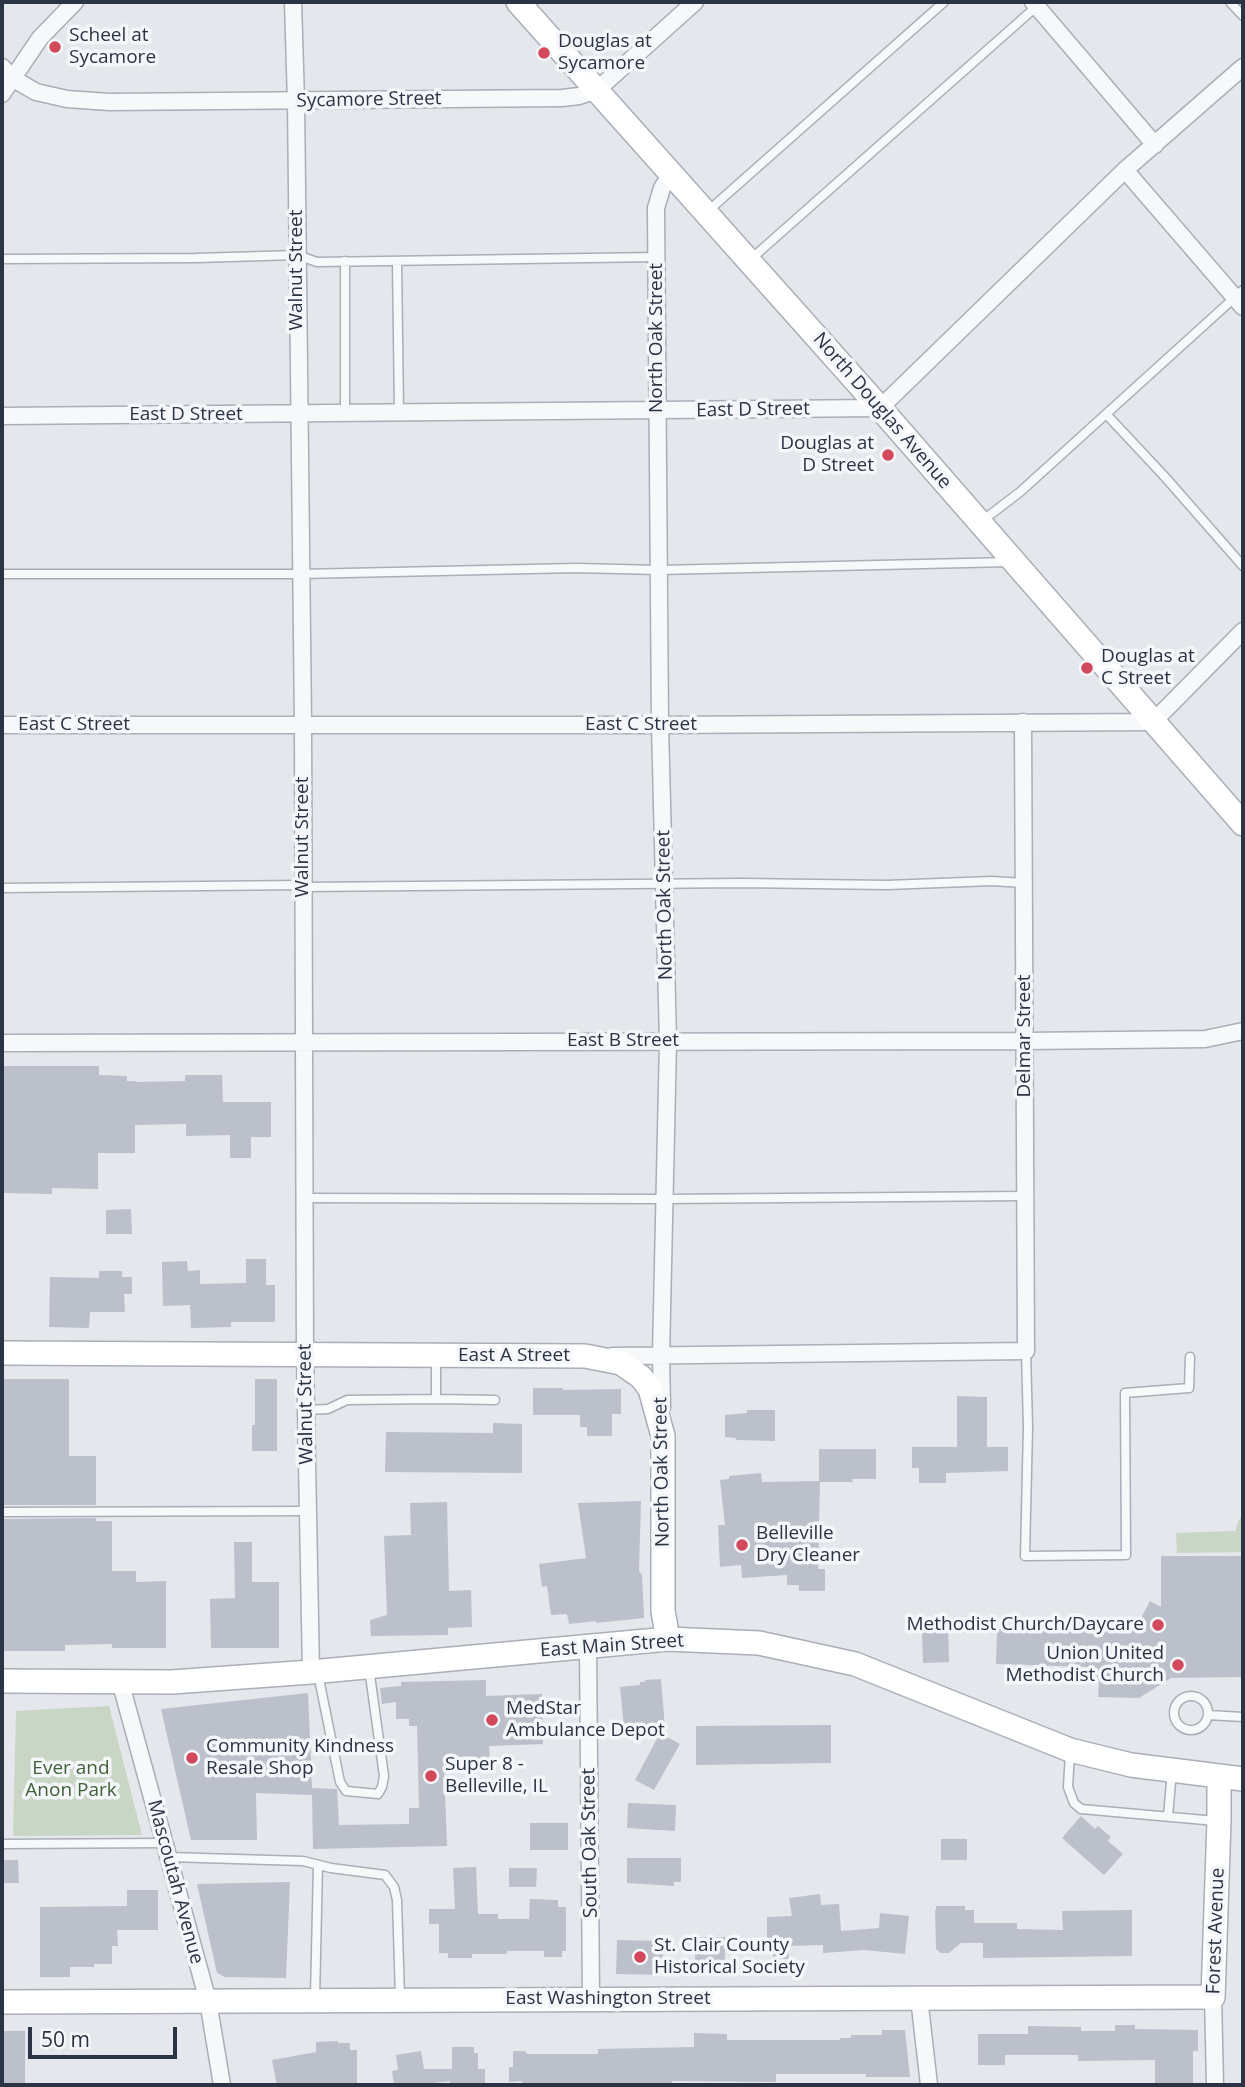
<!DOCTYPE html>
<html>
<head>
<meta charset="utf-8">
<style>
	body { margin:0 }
	#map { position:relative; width:1245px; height:2087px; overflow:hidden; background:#e4e7ec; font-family:"Open Sans",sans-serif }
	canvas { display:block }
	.frame { position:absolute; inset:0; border:4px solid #2b3445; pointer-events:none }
	.scale { position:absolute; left:28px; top:2027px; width:149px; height:32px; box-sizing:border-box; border:4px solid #2b3445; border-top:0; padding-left:9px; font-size:21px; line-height:24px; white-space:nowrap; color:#2b3445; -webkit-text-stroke:5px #f4f6f9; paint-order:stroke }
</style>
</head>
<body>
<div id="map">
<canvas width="1245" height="2087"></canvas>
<div class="frame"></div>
<div class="scale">50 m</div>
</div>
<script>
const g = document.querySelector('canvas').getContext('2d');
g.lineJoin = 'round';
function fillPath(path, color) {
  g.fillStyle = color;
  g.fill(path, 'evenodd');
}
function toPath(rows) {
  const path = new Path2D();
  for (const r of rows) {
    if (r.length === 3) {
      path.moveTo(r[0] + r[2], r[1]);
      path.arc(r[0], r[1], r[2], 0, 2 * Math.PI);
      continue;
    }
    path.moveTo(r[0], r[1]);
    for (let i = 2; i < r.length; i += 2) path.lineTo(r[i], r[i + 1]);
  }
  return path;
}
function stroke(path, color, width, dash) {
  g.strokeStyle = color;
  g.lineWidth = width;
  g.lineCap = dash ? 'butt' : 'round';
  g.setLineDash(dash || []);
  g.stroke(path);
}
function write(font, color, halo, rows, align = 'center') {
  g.font = font + ' "Open Sans",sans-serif';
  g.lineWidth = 7;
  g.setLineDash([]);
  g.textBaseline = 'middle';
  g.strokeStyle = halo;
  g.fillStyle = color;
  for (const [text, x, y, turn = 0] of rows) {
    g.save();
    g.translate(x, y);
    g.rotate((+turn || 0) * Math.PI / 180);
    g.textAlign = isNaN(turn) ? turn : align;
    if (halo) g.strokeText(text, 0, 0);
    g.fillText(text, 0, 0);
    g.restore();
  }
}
fillPath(toPath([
	[1243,1515,1243,1552,1177,1553,1176,1533,1235,1531,1240,1518],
	[109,1706,142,1835,13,1836,16,1711]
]), '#c9d6c5');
fillPath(toPath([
	[2,1066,99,1066,99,1075,127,1076,127,1081,136,1081,136,1082,185,1081,185,1075,222,1075,223,1102,271,1102,271,1137,251,1137,251,1158,230,1158,230,1135,186,1136,186,1124,135,1125,135,1153,98,1153,98,1189,52,1188,52,1194,2,1193],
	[131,1209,132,1234,106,1234,106,1210],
	[246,1259,266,1259,266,1285,275,1285,275,1322,231,1322,231,1327,191,1328,190,1305,163,1306,162,1262,187,1261,188,1271,200,1270,200,1284,246,1283],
	[99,1271,122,1271,122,1277,132,1277,132,1294,124,1294,125,1312,90,1312,89,1328,49,1327,50,1277,99,1278],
	[2,1379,69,1379,69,1456,96,1456,96,1505,2,1505],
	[255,1379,277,1379,277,1451,252,1451,252,1425,255,1425],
	[533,1388,563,1388,563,1390,621,1389,621,1414,612,1414,612,1436,587,1436,587,1427,580,1427,580,1415,533,1415],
	[957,1396,987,1397,987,1447,1008,1447,1008,1471,946,1473,946,1483,919,1483,919,1468,912,1468,912,1447,957,1447],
	[747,1410,775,1410,775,1441,736,1440,736,1438,725,1437,725,1415,747,1413],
	[493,1423,522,1424,522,1473,385,1472,386,1432,493,1433],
	[819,1449,876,1449,876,1479,852,1479,853,1482,820,1482,818,1569,825,1569,825,1591,799,1591,799,1585,787,1585,787,1575,742,1578,741,1565,720,1567,718,1525,725,1525,720,1480,729,1479,729,1476,761,1473,762,1482,819,1481],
	[641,1501,639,1571,642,1575,644,1618,596,1623,596,1621,569,1624,567,1614,551,1615,547,1586,542,1587,539,1564,586,1558,578,1503],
	[447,1502,449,1591,471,1590,472,1627,448,1628,448,1635,371,1636,370,1620,387,1615,384,1536,411,1535,410,1503],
	[96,1518,96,1521,112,1521,112,1571,136,1571,136,1582,166,1581,166,1648,112,1648,112,1644,65,1645,65,1651,2,1651,2,1519],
	[234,1542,252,1542,252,1582,279,1582,279,1648,211,1648,210,1599,235,1598],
	[1161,1556,1243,1556,1243,1677,1171,1678,1139,1698,1098,1697,1099,1680,1087,1680,1088,1667,996,1664,997,1629,1072,1631,1072,1620,1139,1622,1150,1601,1161,1607],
	[948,1627,949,1662,923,1663,922,1628],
	[661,1679,665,1728,646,1730,645,1726,624,1727,620,1687,640,1685,640,1682,645,1682,645,1680],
	[486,1680,486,1696,542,1694,543,1744,489,1746,490,1762,444,1764,447,1846,313,1849,312,1795,256,1793,257,1840,191,1840,161,1709,308,1693,312,1788,337,1789,339,1825,409,1824,409,1808,419,1808,417,1726,409,1726,409,1719,396,1719,396,1702,382,1704,380,1688,401,1686,401,1682],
	[831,1725,831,1763,696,1765,696,1726],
	[660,1733,680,1744,654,1790,635,1780],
	[628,1803,676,1805,675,1831,627,1828],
	[1081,1816,1095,1829,1098,1826,1111,1837,1108,1841,1123,1854,1104,1875,1062,1838],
	[530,1823,568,1823,568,1850,530,1850],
	[941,1839,967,1839,967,1860,941,1860],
	[627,1858,681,1858,681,1882,674,1882,674,1886,627,1883],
	[2,1860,18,1860,19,1883,2,1883],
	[476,1867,478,1914,498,1914,498,1919,529,1919,530,1899,558,1900,558,1907,566,1907,566,1951,562,1951,562,1957,544,1957,544,1951,507,1951,507,1954,472,1954,472,1958,448,1958,448,1953,439,1953,439,1924,429,1924,429,1909,455,1909,453,1868],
	[509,1868,537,1868,536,1887,509,1887],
	[290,1882,286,1978,225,1977,217,1973,197,1884],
	[127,1890,158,1890,158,1930,117,1930,118,1946,112,1946,112,1964,94,1964,94,1967,70,1967,70,1977,40,1977,40,1907,127,1906],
	[820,1894,821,1905,839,1904,841,1931,879,1928,880,1913,909,1916,905,1954,864,1950,823,1953,823,1945,788,1946,789,1959,773,1959,773,1947,767,1947,767,1917,792,1916,789,1898],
	[936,1906,965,1906,965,1910,974,1910,974,1923,1017,1923,1017,1929,1063,1930,1062,1911,1132,1910,1132,1956,983,1958,983,1943,961,1943,949,1953,941,1953,936,1949,935,1910,936,1910],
	[695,1937,725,1937,725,1964,723,1966,695,1966],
	[617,1940,663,1941,662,1975,616,1974],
	[1115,2025,1135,2025,1135,2029,1198,2030,1198,2051,1193,2051,1193,2085,1155,2085,1155,2060,1078,2061,1078,2055,1005,2055,1005,2065,978,2065,978,2034,1028,2034,1028,2026,1081,2027,1081,2031,1115,2031],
	[882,2030,905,2030,910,2077,866,2077,866,2074,776,2074,776,2082,672,2081,672,2085,522,2085,522,2081,509,2082,509,2067,513,2067,513,2051,525,2051,527,2054,598,2054,598,2049,694,2047,694,2033,727,2034,727,2040,840,2040,840,2038,851,2038,851,2035,882,2035],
	[2,2031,25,2031,25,2085,2,2085],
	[338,2041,338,2043,350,2043,350,2050,357,2050,357,2085,277,2085,272,2060,316,2052,316,2042],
	[452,2047,474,2047,474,2053,478,2053,478,2069,485,2069,485,2085,450,2085,450,2081,417,2085,394,2085,392,2071,398,2070,396,2055,421,2051,424,2069,452,2069]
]), '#bbc0ca');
const lane = toPath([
	[1230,2,1243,16],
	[708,211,944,2],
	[2,259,196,258,297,255,317,262,657,257],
	[751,259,1037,6],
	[397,261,399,412],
	[345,414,345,261],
	[1107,415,1165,477,1243,566],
	[982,521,1020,492,1243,290],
	[2,574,301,574,576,568,659,570,1010,562],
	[304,887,742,883,887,885,992,881,1024,883],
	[2,888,303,885],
	[305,1198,664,1199,1025,1196],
	[1026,1351,1028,1427,1025,1556,1126,1555,1125,1393,1189,1388,1190,1357],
	[436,1359,436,1399,495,1400],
	[306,1410,328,1409,347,1400,436,1399],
	[2,1512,308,1511],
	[318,1674,340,1782,346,1791,378,1794,382,1787,384,1776,369,1668],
	[1191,1713,17],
	[1208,1715,1243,1717],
	[1070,1753,1068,1787,1074,1803,1081,1809,1216,1821],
	[1168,1816,1172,1771],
	[2,1844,165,1843],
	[168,1857,303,1861,331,1868,385,1875,394,1887,397,1900,400,1997],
	[315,1998,318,1865]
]);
const street = toPath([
	[293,2,296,101,303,724,305,1356,311,1672],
	[1033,2,1155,145],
	[2,67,12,78,36,92,67,99,109,102,562,98,579,96,597,90,695,2],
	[2,94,40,38,75,2],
	[1125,170,1243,307],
	[2,416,880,408,1125,170,1243,67],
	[2,725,660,725,1153,722,1243,631],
	[2,1043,1025,1041,1205,1039,1243,1031],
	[612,1356,1026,1351,1023,722],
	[662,1407,661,1355,668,1041,660,725,656,208,662,188,671,174],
	[588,1646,591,1999],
	[120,1681,208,2001,222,2085],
	[1213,1997,1215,2085],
	[919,1998,929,2085]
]);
const secondary = toPath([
	[518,2,880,408,1243,824],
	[2,1353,585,1356,621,1363,641,1377,650,1389,663,1436,663,1611,668,1639],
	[2,1681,172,1682,311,1672,668,1639,759,1643,855,1664,1070,1750,1131,1765,1243,1779],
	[2,2002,1213,1997,1219,1821,1219,1778]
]);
stroke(lane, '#a9aeb7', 11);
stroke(street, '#a9aeb7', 19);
stroke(secondary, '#a9aeb7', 26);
stroke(lane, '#f7f8fa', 8);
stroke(street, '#f7f8fa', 16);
stroke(secondary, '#fff', 23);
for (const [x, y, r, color] of [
	[55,47,7,"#d1495b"],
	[544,53,7,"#d1495b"],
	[888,455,7,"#d1495b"],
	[1087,668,7,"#d1495b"],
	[742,1545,7,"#d1495b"],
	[1158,1625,7,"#d1495b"],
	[1178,1665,7,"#d1495b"],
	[492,1720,7,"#d1495b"],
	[192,1758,7,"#d1495b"],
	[431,1776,7,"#d1495b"],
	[640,1957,7,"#d1495b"]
]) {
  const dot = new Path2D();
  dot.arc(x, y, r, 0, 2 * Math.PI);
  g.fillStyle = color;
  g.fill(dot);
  stroke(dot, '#f4f6f9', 2.5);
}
write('19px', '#2b3445', '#f4f6f9', [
	["Scheel at",69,36],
	["Sycamore",69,58],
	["Douglas at",558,42],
	["Sycamore",558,64],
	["Douglas at",874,444,"right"],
	["D Street",874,466,"right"],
	["Douglas at",1101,657],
	["C Street",1101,679],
	["Belleville",756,1534],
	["Dry Cleaner",756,1556],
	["Methodist Church/Daycare",1144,1625,"right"],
	["Union United",1164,1654,"right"],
	["Methodist Church",1164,1676,"right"],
	["MedStar",506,1709],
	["Ambulance Depot",506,1731],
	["Community Kindness",206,1747],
	["Resale Shop",206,1769],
	["Super 8 -",445,1765],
	["Belleville, IL",445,1787],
	["St. Clair County",654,1946],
	["Historical Society",654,1968]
], 'left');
write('19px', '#2b3445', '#f4f6f9', [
	["Sycamore Street",369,100,-1],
	["Walnut Street",297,270,-90],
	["North Oak Street",657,338,-90],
	["East D Street",753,410,-1],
	["North Douglas Avenue",882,411,49],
	["East D Street",186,415],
	["East C Street",74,725],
	["East C Street",641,725],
	["Walnut Street",303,837,-90],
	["North Oak Street",665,905,-91],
	["Delmar Street",1025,1036,-90],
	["East B Street",623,1041],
	["East A Street",514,1356],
	["Walnut Street",306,1404,-91],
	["North Oak Street",662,1472,-91],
	["East Main Street",612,1646,-4],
	["South Oak Street",590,1843,-91],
	["Mascoutah Avenue",175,1882,75],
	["Forest Avenue",1216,1931,-88],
	["East Washington Street",608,1999]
]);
write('19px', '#3f6138', '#f4f6f9', [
	["Ever and",71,1769],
	["Anon Park",71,1791]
]);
</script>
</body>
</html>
